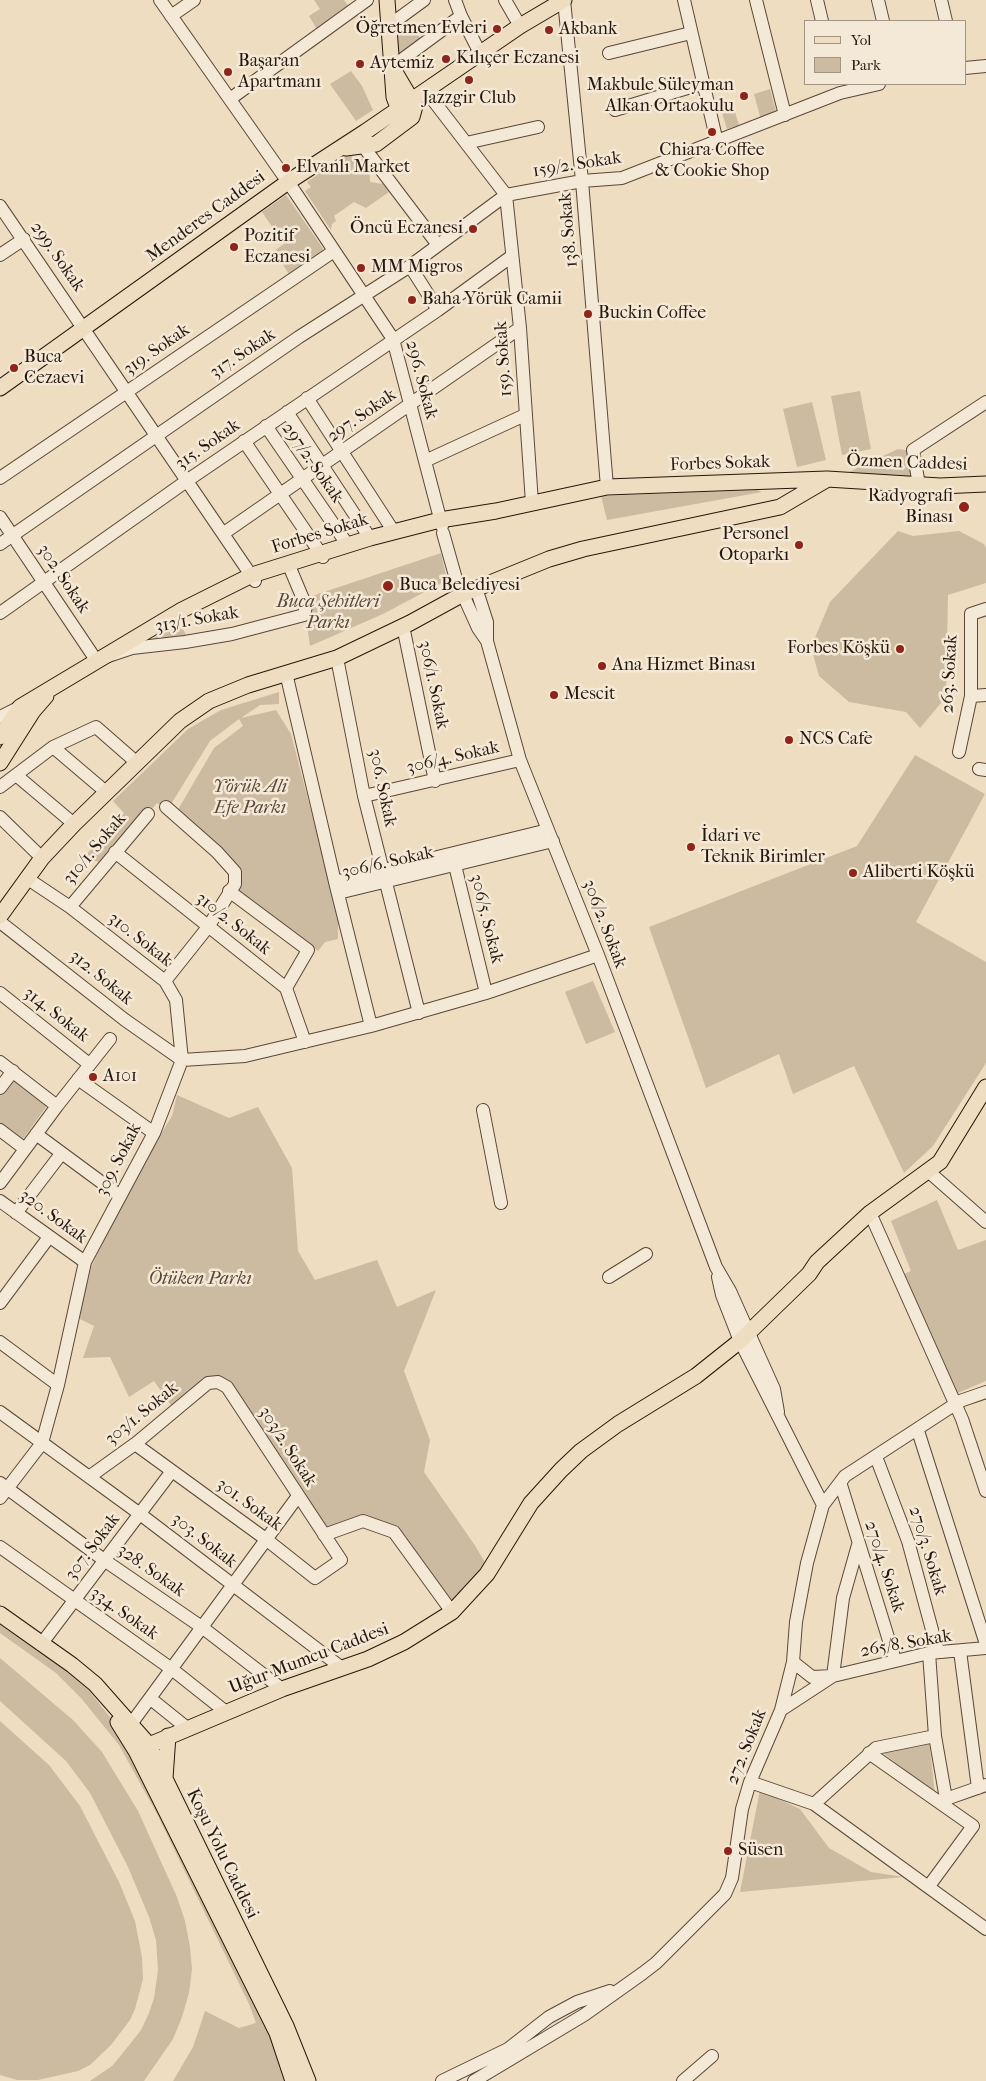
<!DOCTYPE html>
<html>
<head>
<meta charset="utf-8">
<style>
	body { margin:0 }
	#map { position:relative; width:986px; height:2081px; overflow:hidden; background:#eeddc0; font-family:"IM FELL French Canon",serif }
	canvas { display:block }
	.legend { position:absolute; left:804px; top:20px; width:162px; height:65px; box-sizing:border-box; background:#f4e9d6; border:1px solid #a29585; margin:0; padding:6px 9px; list-style:none; font-size:15px; color:#27170c }
	.legend li { display:flex; align-items:center; gap:10px; height:25px }
	.legend b { width:25px; border:1px solid #a29585 }
</style>
</head>
<body>
<div id="map">
<canvas width="986" height="2081"></canvas>
<ul class="legend">
<li><b style="height:6px;background:#eeddc0"></b>Yol</li>
<li><b style="height:14px;background:#ccbba1"></b>Park</li>
</ul>
</div>
<script>
const g = document.querySelector('canvas').getContext('2d');
g.lineJoin = 'round';
function fillPath(path, color) {
  g.fillStyle = color;
  g.fill(path, 'evenodd');
}
function toPath(rows) {
  const path = new Path2D();
  for (const r of rows) {
    path.moveTo(r[0], r[1]);
    for (let i = 2; i < r.length; i += 2) path.lineTo(r[i], r[i + 1]);
  }
  return path;
}
function stroke(path, color, width, dash) {
  g.strokeStyle = color;
  g.lineWidth = width;
  g.lineCap = dash ? 'butt' : 'round';
  g.setLineDash(dash || []);
  g.stroke(path);
}
function write(font, color, halo, rows, align = 'center') {
  g.font = font + ' "IM FELL French Canon",serif';
  g.lineWidth = 5;
  g.setLineDash([]);
  g.textBaseline = 'middle';
  g.strokeStyle = halo;
  g.fillStyle = color;
  for (const [text, x, y, turn = 0] of rows) {
    g.save();
    g.translate(x, y);
    g.rotate((+turn || 0) * Math.PI / 180);
    g.textAlign = isNaN(turn) ? turn : align;
    if (halo) g.strokeText(text, 0, 0);
    g.fillText(text, 0, 0);
    g.restore();
  }
}
fillPath(toPath([
	[314,0,344,0,350,8,318,31,309,16,320,9],
	[406,19,420,38,396,56,394,28],
	[351,71,362,86,373,110,356,121,330,84],
	[770,89,777,115,761,120,754,94],
	[733,106,739,125,727,129,721,110],
	[347,154,359,160,364,158,369,166,370,182,383,184,389,192,366,208,354,202,334,216,336,221,332,224,331,230,305,191,311,187,307,182],
	[286,195,324,250,289,274,274,251,284,244,262,212],
	[860,391,871,449,842,455,831,396],
	[812,402,826,460,797,467,783,409],
	[898,449,912,451,914,477,849,472],
	[757,490,762,492,607,520,601,496],
	[898,531,913,536,959,531,984,544,986,548,986,583,948,595,946,697,920,728,906,712,849,702,819,676,811,647,830,602],
	[441,553,447,580,383,614,310,646,303,599],
	[180,623,188,639,144,644],
	[279,692,279,704,260,705,241,718,276,710,291,734,338,915,338,939,325,942,318,951,239,892,241,871,221,849,176,813,214,748,243,726,239,719,210,741,168,809,157,803,105,864,84,857,124,813,113,801,188,729,221,710],
	[915,755,985,794,916,922,986,962,986,1063,933,1146,904,1173,854,1066,793,1094,779,1054,706,1088,649,927,857,846],
	[593,981,615,1032,586,1044,565,992],
	[13,1078,49,1103,23,1139,0,1123,0,1096],
	[177,1095,229,1118,258,1107,292,1168,298,1251,315,1280,377,1260,397,1307,436,1290,404,1371,430,1440,424,1472,474,1544,486,1564,451,1604,394,1532,377,1523,324,1535,218,1382,175,1411,154,1381,129,1397,110,1357,83,1358,94,1326,78,1318,91,1267,144,1161,172,1116],
	[937,1200,958,1250,986,1240,986,1381,953,1395,904,1274,911,1271,891,1221],
	[0,1623,83,1683,113,1721,233,1948,290,2081,173,2081,193,2047,205,2011,239,2028,256,2023,249,2004,157,1814,119,1745,81,1698,56,1673,0,1633],
	[0,1658,73,1720,102,1752,138,1811,177,1897,185,1921,190,1947,192,1969,189,1993,182,2017,173,2039,144,2081,90,2081,112,2066,122,2054,141,2030,149,2013,154,1998,158,1970,156,1940,149,1917,128,1867,90,1793,66,1761,0,1701],
	[0,1721,49,1765,80,1806,119,1882,135,1921,142,1957,143,1979,135,2009,130,2020,111,2045,90,2065,78,2071,38,2080,17,2080,0,2075],
	[929,1741,935,1794,883,1753],
	[760,1790,800,1809,829,1848,871,1872,904,1877,740,1892]
]), '#ccbba1');
const minor = toPath([
	[160,0,295,192,393,339,442,526],
	[455,0,461,16,480,53],
	[505,0,520,26],
	[564,0,582,181,607,487],
	[684,0,717,142],
	[756,0,785,115],
	[817,0,822,21],
	[878,0,883,21],
	[941,0,946,21],
	[171,16,194,0],
	[387,27,424,0],
	[609,53,691,33],
	[392,67,461,16],
	[965,68,986,66],
	[426,91,506,195,520,328,532,503],
	[230,99,367,0],
	[615,110,704,83],
	[466,143,538,127],
	[363,146,438,245],
	[0,206,255,581],
	[0,255,24,239],
	[410,266,438,310],
	[307,398,394,532],
	[287,412,370,538],
	[266,426,347,544],
	[244,441,323,557],
	[425,461,525,415],
	[0,478,334,251],
	[919,485,913,450,986,402],
	[0,517,96,660,132,648,185,642,232,634,304,615,306,606,290,568],
	[224,533,520,328],
	[443,533,456,579,478,628,487,641,520,760,598,955,716,1267,730,1291,774,1389,778,1412],
	[0,544,299,337,410,266,506,195,582,181,622,178,840,93,879,84],
	[476,588,487,622,487,641],
	[0,613,188,480,438,310,512,256],
	[403,626,435,781],
	[337,658,364,796,419,1013],
	[286,673,335,882],
	[971,696,986,695],
	[0,717,20,707],
	[53,747,106,792],
	[959,752,971,696,971,614,986,609],
	[979,769,986,770],
	[16,775,74,824],
	[0,787,53,747,96,727,136,762],
	[364,796,520,760],
	[0,817,42,858],
	[115,852,286,988,305,1042],
	[453,857,486,993],
	[229,891,308,950,286,988],
	[338,893,553,841],
	[70,907,148,814],
	[0,922,125,1020,182,1060],
	[165,981,208,927,235,884,235,872,217,852,166,807],
	[0,993,89,1064],
	[371,1026,335,882,548,830],
	[182,1060,245,1056,371,1026,486,993,598,955],
	[0,1062,57,1106],
	[78,1079,154,1133],
	[0,1088,13,1071],
	[483,1110,501,1203],
	[0,1130,25,1149],
	[36,1134,120,1196],
	[928,1171,986,1222],
	[0,1183,57,1106,110,1039],
	[0,1201,85,1262],
	[16,1213,61,1154],
	[870,1213,962,1419,986,1491],
	[609,1277,646,1254],
	[718,1277,722,1295,740,1341,823,1505],
	[0,1303,49,1237],
	[0,1342,58,1385],
	[0,1412,140,1514,342,1668],
	[919,1434,986,1644],
	[878,1462,908,1541,938,1652],
	[89,1477,135,1444,208,1383,218,1382,227,1387,341,1560,315,1578,267,1540,135,1444],
	[0,1483,104,1560,203,1628,282,1689],
	[841,1485,895,1660],
	[0,1498,42,1443,58,1385,85,1262,154,1133,182,1060,176,1000,165,981,70,907,28,879],
	[324,1535,363,1521,394,1532,452,1612],
	[0,1547,173,1670,226,1712],
	[42,1643,172,1471],
	[960,1651,978,1788],
	[929,1653,935,1736],
	[793,1662,812,1677,833,1676,929,1653,986,1648],
	[833,1676,843,1598,858,1545],
	[151,1699,187,1728],
	[781,1710,833,1676],
	[131,1724,298,1496],
	[869,1753,973,1826,929,1886],
	[750,1782,814,1804,986,1929],
	[814,1804,876,1748,935,1736,946,1799,986,1785],
	[442,2081,508,2049,549,2017,577,2002,610,1991],
	[474,2081,584,2015,643,1973,656,1963,725,1894,732,1878,742,1809,750,1782,781,1710,793,1662,796,1622,807,1563,823,1505,845,1476,960,1401,986,1392],
	[683,2081,712,2056]
]);
const major = toPath([
	[387,0,394,97,399,110],
	[346,148,376,144,412,117,415,106,392,67],
	[0,388,288,182,365,132,520,26,564,0],
	[0,737,20,707,182,610,252,575,370,538,440,520,496,511,607,487,827,479,940,486,986,484],
	[0,763,33,711,46,696],
	[0,916,42,858,74,824,180,721,209,701,248,685,337,658,410,623,463,594,549,559,583,549,780,507,826,480],
	[0,1614,72,1665,95,1684,148,1744,286,2026,308,2081],
	[118,1722,136,1751,277,2033,293,2081],
	[142,1748,282,1689,368,1659,404,1642,452,1612,487,1574,531,1503,561,1470,581,1451,618,1424,696,1376,740,1341,809,1274,817,1262,870,1213,940,1162,986,1087],
	[165,1778,168,1736]
]);
stroke(minor, '#594839', 14);
stroke(major, '#27170c', 17);
stroke(minor, '#f4e9d6', 12);
stroke(major, '#eeddc0', 15);
for (const [x, y, r, color] of [
	[497,29,5,"#8f2418"],
	[549,30,5,"#8f2418"],
	[446,59,5,"#8f2418"],
	[360,64,5,"#8f2418"],
	[228,72,5,"#8f2418"],
	[469,80,5,"#8f2418"],
	[744,96,5,"#8f2418"],
	[712,132,5,"#8f2418"],
	[286,168,5,"#8f2418"],
	[473,229,5,"#8f2418"],
	[234,247,5,"#8f2418"],
	[361,268,5,"#8f2418"],
	[412,300,5,"#8f2418"],
	[588,314,5,"#8f2418"],
	[14,368,5,"#8f2418"],
	[964,507,6,"#8f2418"],
	[799,545,5,"#8f2418"],
	[388,586,6,"#8f2418"],
	[900,649,5,"#8f2418"],
	[602,666,5,"#8f2418"],
	[554,695,5,"#8f2418"],
	[789,740,5,"#8f2418"],
	[691,847,5,"#8f2418"],
	[853,873,5,"#8f2418"],
	[93,1077,5,"#8f2418"],
	[728,1851,5,"#8f2418"]
]) {
  const dot = new Path2D();
  dot.arc(x, y, r, 0, 2 * Math.PI);
  g.fillStyle = color;
  g.fill(dot);
  stroke(dot, '#f4e9d6', 2);
}
write('18px', '#27170c', '#f4e9d6', [
	["Öğretmen Evleri",487,29,"right"],
	["Akbank",559,30],
	["Kılıçer Eczanesi",456,59],
	["Başaran",238,62],
	["Apartmanı",238,83],
	["Aytemiz",370,64],
	["Makbule Süleyman",734,86,"right"],
	["Alkan Ortaokulu",734,107,"right"],
	["Jazzgir Club",469,99,"center"],
	["Chiara Coffee",712,151,"center"],
	["& Cookie Shop",712,172,"center"],
	["Elvanlı Market",296,168],
	["Öncü Eczanesi",463,229,"right"],
	["Pozitif",244,237],
	["Eczanesi",244,258],
	["MM Migros",371,268],
	["Baha Yörük Camii",422,300],
	["Buckin Coffee",598,314],
	["Buca",24,358],
	["Cezaevi",24,379],
	["Radyografi",953,497,"right"],
	["Binası",953,518,"right"],
	["Personel",789,535,"right"],
	["Otoparkı",789,556,"right"],
	["Buca Belediyesi",399,586],
	["Forbes Köşkü",890,649,"right"],
	["Ana Hizmet Binası",612,666],
	["Mescit",564,695],
	["NCS Cafe",799,740],
	["İdari ve",701,837],
	["Teknik Birimler",701,858],
	["Aliberti Köşkü",863,873],
	["A101",103,1077],
	["Süsen",738,1851]
], 'left');
write('18px', '#27170c', '#f4e9d6', [
	["159/2. Sokak",577,165,-9],
	["Menderes Caddesi",206,217,-36],
	["138. Sokak",569,230,-95],
	["299. Sokak",57,257,55],
	["319. Sokak",157,350,-35],
	["317. Sokak",243,354,-34],
	["159. Sokak",504,359,-94],
	["296. Sokak",421,380,75],
	["297. Sokak",362,416,-35],
	["315. Sokak",208,445,-35],
	["297/2. Sokak",312,463,55],
	["Özmen Caddesi",907,463,2],
	["Forbes Sokak",720,464,-2],
	["Forbes Sokak",320,534,-17],
	["302. Sokak",63,579,56],
	["313/1. Sokak",197,620,-10],
	["263. Sokak",950,674,-87],
	["306/1. Sokak",433,685,78],
	["306/4. Sokak",453,758,-13],
	["306. Sokak",382,788,78],
	["310/1. Sokak",95,849,-50],
	["306/6. Sokak",388,863,-13],
	["306/5. Sokak",486,919,76],
	["310/2. Sokak",233,924,38],
	["306/2. Sokak",604,924,69],
	["310. Sokak",140,940,38],
	["312. Sokak",101,978,39],
	["314. Sokak",56,1015,38],
	["309. Sokak",119,1160,-63],
	["320. Sokak",53,1217,36],
	["303/1. Sokak",142,1414,-39],
	["303/2. Sokak",287,1447,57],
	["301. Sokak",249,1505,36],
	["303. Sokak",204,1541,38],
	["307. Sokak",93,1547,-53],
	["270/3. Sokak",927,1551,73],
	["270/4. Sokak",884,1567,72],
	["328. Sokak",151,1571,35],
	["334. Sokak",124,1614,35],
	["265/8. Sokak",906,1644,-10],
	["Uğur Mumcu Caddesi",309,1659,-21],
	["272. Sokak",747,1747,-68],
	["Koşu Yolu Caddesi",222,1854,64]
]);
write('italic 18px', '#594839', '#f4e9d6', [
	["Buca Şehitleri",328,603],
	["Parkı",328,624],
	["Yörük Ali",250,788],
	["Efe Parkı",250,809],
	["Ötüken Parkı",200,1280]
]);
</script>
</body>
</html>
